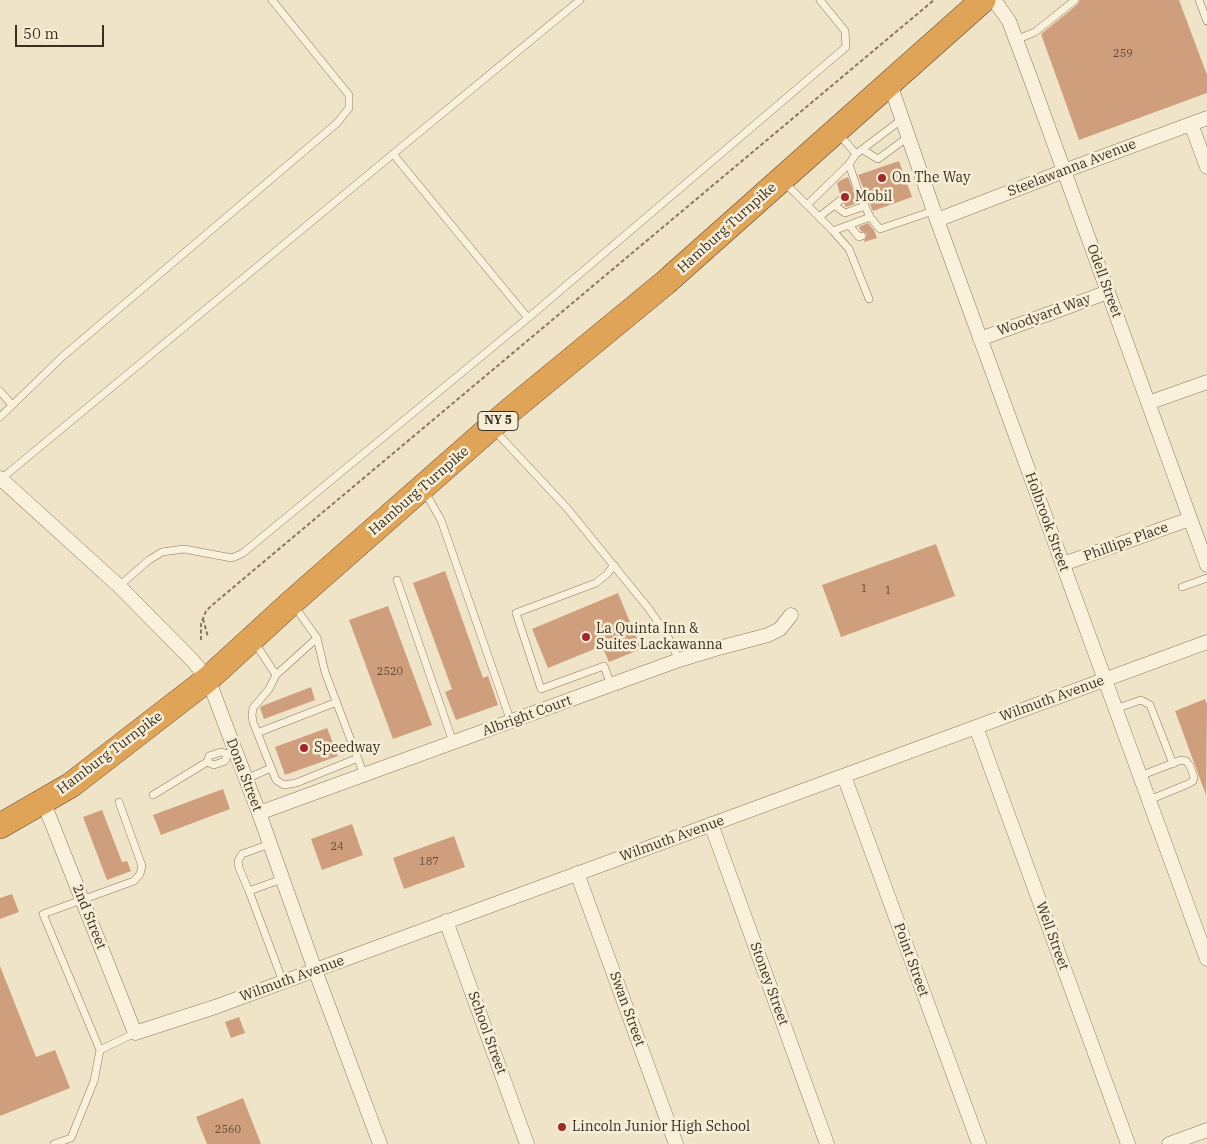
<!DOCTYPE html>
<html>
<head>
<meta charset="utf-8">
<style>
	body { margin:0 }
	#map { position:relative; width:1207px; height:1144px; overflow:hidden; background:#f0e4c8; font-family:"IBM Plex Serif",serif }
	canvas { display:block }
	.scale { position:absolute; left:15px; top:25px; width:89px; height:22px; box-sizing:border-box; border:2px solid #3d2e20; border-top:0; padding-left:6px; font-size:15px; line-height:18px; white-space:nowrap; color:#3d2e20; -webkit-text-stroke:4px #f7eed8; paint-order:stroke }
</style>
</head>
<body>
<div id="map">
<canvas width="1207" height="1144"></canvas>
<div class="scale">50 m</div>
</div>
<script>
const g = document.querySelector('canvas').getContext('2d');
g.lineJoin = 'round';
function fillPath(path, color) {
  g.fillStyle = color;
  g.fill(path, 'evenodd');
}
function toPath(rows) {
  const path = new Path2D();
  for (const r of rows) {
    path.moveTo(r[0], r[1]);
    for (let i = 2; i < r.length; i += 2) path.lineTo(r[i], r[i + 1]);
  }
  return path;
}
function stroke(path, color, width, dash) {
  g.strokeStyle = color;
  g.lineWidth = width;
  g.lineCap = dash ? 'butt' : 'round';
  g.setLineDash(dash || []);
  g.stroke(path);
}
function write(font, color, halo, rows, align = 'center') {
  g.font = font + ' "IBM Plex Serif",serif';
  g.lineWidth = 5;
  g.setLineDash([]);
  g.textBaseline = 'middle';
  g.strokeStyle = halo;
  g.fillStyle = color;
  for (const [text, x, y, turn = 0] of rows) {
    g.save();
    g.translate(x, y);
    g.rotate((+turn || 0) * Math.PI / 180);
    g.textAlign = isNaN(turn) ? turn : align;
    if (halo) g.strokeText(text, 0, 0);
    g.fillText(text, 0, 0);
    g.restore();
  }
}
fillPath(toPath([
	[1080,0,1179,0,1207,75,1207,93,1079,140,1041,34,1078,4],
	[899,161,912,197,873,211,858,175],
	[848,177,858,203,846,207,844,204,847,198,844,194,840,194,837,183,841,180],
	[868,223,874,230,877,238,864,242,867,234,861,231,859,227],
	[936,544,955,596,841,637,822,585],
	[445,571,483,678,488,676,498,705,456,720,445,692,452,689,413,583],
	[618,593,632,627,631,633,636,636,641,649,609,662,602,646,548,668,532,629],
	[388,606,432,725,393,739,349,620],
	[311,687,315,700,264,719,260,708,262,706],
	[1205,699,1207,704,1206,795,1175,711],
	[327,728,338,756,285,775,275,747],
	[223,789,230,809,161,835,153,815],
	[102,810,122,862,127,861,131,871,107,880,83,817],
	[352,824,363,855,322,870,311,839],
	[454,836,465,867,404,889,393,858],
	[12,894,19,912,0,919,0,898],
	[0,966,36,1057,55,1050,70,1088,0,1116],
	[239,1017,245,1033,231,1038,225,1022],
	[243,1098,261,1144,207,1144,196,1117]
]), '#cf9f7d');
const lane = toPath([
	[1199,0,1207,21],
	[1016,40,1035,32,1075,0],
	[838,133,856,154],
	[863,150,878,159,908,137],
	[393,154,580,0],
	[849,164,857,188,870,217,880,229,933,211],
	[784,182,833,231,870,217],
	[807,205,849,164,856,154,901,120],
	[834,205,845,213,865,206],
	[819,217,842,199],
	[849,225,859,237,862,236],
	[833,231,849,249,869,299],
	[528,318,846,47,845,31,820,0],
	[0,391,12,405],
	[0,417,62,357,337,123,349,108,349,95,272,0],
	[495,431,567,508,649,609,667,635,679,660],
	[1,479,393,154,528,318,243,553,232,558,184,549,162,552,149,560,119,586],
	[425,492,441,520,511,722],
	[397,580,453,742],
	[1182,587,1207,578],
	[295,607,317,638,325,672,364,775],
	[636,631,659,623],
	[255,643,276,675,269,689,253,708,252,715,253,722,276,780,284,785,296,783,358,758],
	[276,675,317,638],
	[611,685,604,666,541,689,516,613,596,583,607,574,614,565],
	[1115,709,1141,700,1150,705,1173,764],
	[257,733,337,702],
	[228,754,225,761,214,765,207,762,209,756,221,752,228,754,235,752],
	[1140,776,1181,760,1186,761,1190,766,1194,777,1193,781,1188,784,1149,800],
	[246,779,271,768],
	[153,795,207,762],
	[282,879,249,891,283,982],
	[249,891,239,868,238,861,242,854,270,844],
	[100,1050,43,914,134,881,140,874,142,866,119,802],
	[54,1144,71,1138,94,1081,100,1050,135,1033]
]);
const street = toPath([
	[994,0,1009,21,1030,77,1207,565],
	[890,84,937,220,1207,959],
	[1191,124,1207,167],
	[937,220,1064,171,1207,118],
	[980,339,1108,292],
	[1148,403,1207,382],
	[0,478,119,586,192,660,208,679,259,813,315,970,380,1144],
	[1063,564,1190,519],
	[976,727,1128,1144],
	[844,776,979,1144],
	[43,801,135,1033,215,1007,1207,642],
	[259,813,679,660,715,649,768,635,780,629,791,615],
	[711,824,827,1144],
	[577,873,676,1144],
	[446,921,527,1144],
	[1169,1144,1207,1130]
]);
const highway = toPath([
	[0,826,71,785,208,679,291,603,507,413,665,283,983,0]
]);
stroke(lane, '#8d765c', 8);
stroke(street, '#8d765c', 15);
stroke(highway, '#5b4430', 26);
stroke(toPath([
	[203,619,208,637],
	[201,640,201,624,206,611,211,606,934,0]
]), '#8d765c', 2, [4, 2.5]);
stroke(lane, '#faf1dc', 7);
stroke(street, '#faf1dc', 14);
stroke(highway, '#e0a458', 25);
for (const [x, y, r, color] of [
	[882,178,5,"#9e2a2b"],
	[845,197,5,"#9e2a2b"],
	[586,637,5,"#9e2a2b"],
	[304,748,5,"#9e2a2b"],
	[562,1127,5,"#9e2a2b"]
]) {
  const dot = new Path2D();
  dot.arc(x, y, r, 0, 2 * Math.PI);
  g.fillStyle = color;
  g.fill(dot);
  stroke(dot, '#f7eed8', 2);
}
write('11px', '#624a37', null, [
	["259",1123,54],
	["1",864,589],
	["1",888,591],
	["2520",390,672],
	["24",337,847],
	["187",429,862],
	["2560",228,1130]
]);
for (const [x, y, w] of [
	[498,421,40]
]) {
  const box = new Path2D();
  box.roundRect(x - w / 2, y - 9.5, w, 19, 4);
  g.fillStyle = '#f7eed8';
  g.fill(box);
  stroke(box, '#3d2e20', 1);
}
write('bold 12px', '#3d2e20', null, [
	["NY 5",498,421]
]);
write('14px', '#3d2e20', '#f7eed8', [
	["Steelawanna Avenue",1072,168,-21],
	["Hamburg Turnpike",727,228,-42],
	["Odell Street",1104,281,70],
	["Woodyard Way",1044,315,-20],
	["Hamburg Turnpike",419,491,-41],
	["Holbrook Street",1047,522,70],
	["Phillips Place",1126,542,-20],
	["Wilmuth Avenue",1052,699,-20],
	["Albright Court",527,716,-20],
	["Hamburg Turnpike",110,753,-37],
	["Dona Street",244,775,69],
	["Wilmuth Avenue",672,839,-20],
	["2nd Street",89,917,68],
	["Well Street",1052,936,70],
	["Point Street",911,960,70],
	["Wilmuth Avenue",292,979,-20],
	["Stoney Street",769,984,70],
	["Swan Street",627,1009,70],
	["School Street",487,1033,70]
]);
write('14px', '#3d2e20', '#f7eed8', [
	["On The Way",892,178],
	["Mobil",855,197],
	["La Quinta Inn &",596,629],
	["Suites Lackawanna",596,645],
	["Speedway",314,748],
	["Lincoln Junior High School",572,1127]
], 'left');
</script>
</body>
</html>
